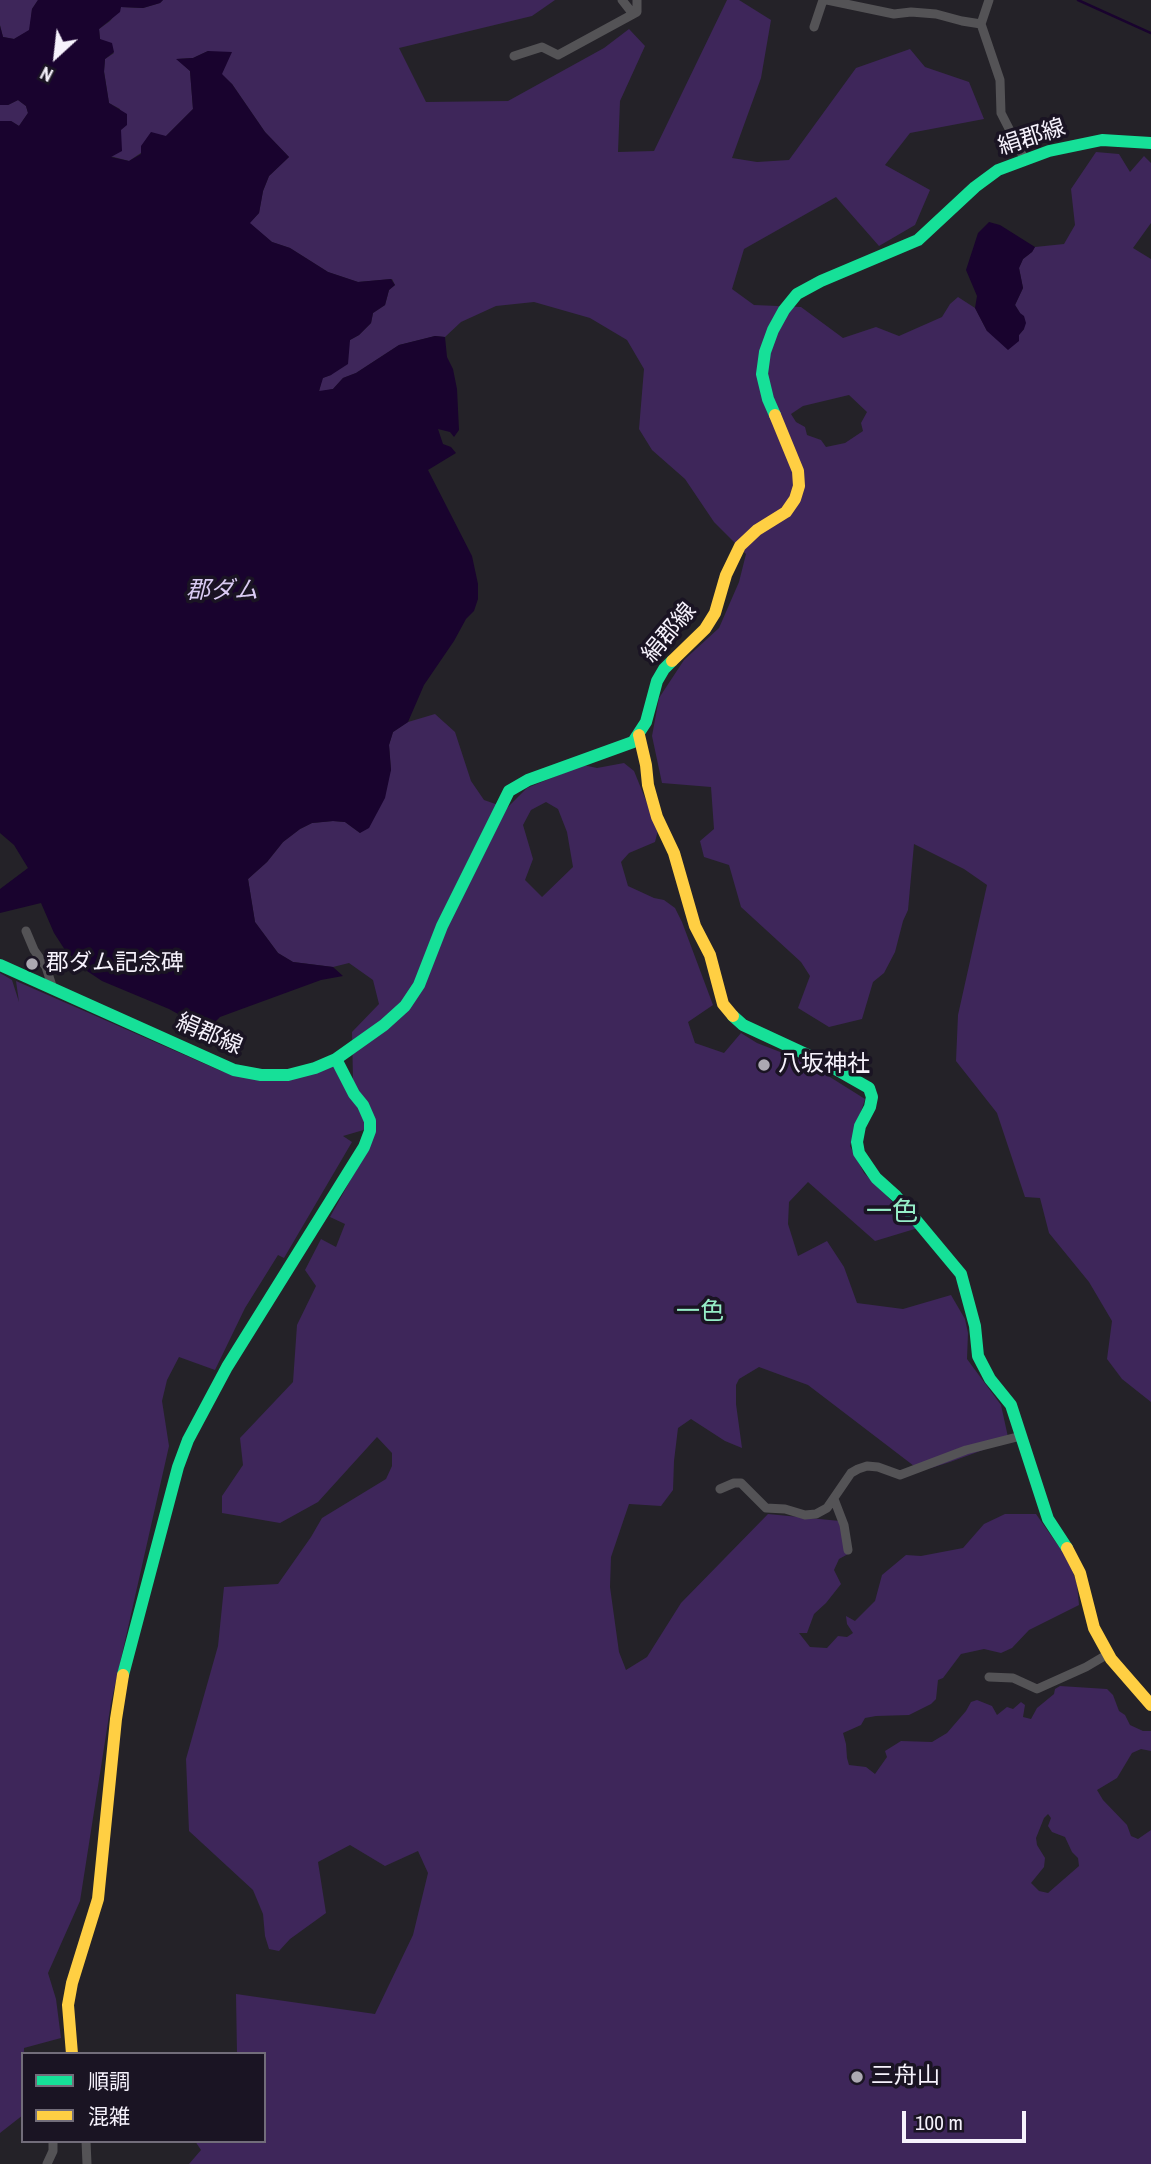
<!DOCTYPE html>
<html>
<head>
<meta charset="utf-8">
<style>
	body { margin:0 }
	#map { position:relative; width:1151px; height:2164px; overflow:hidden; background:#242228; font-family:"Archivo Narrow","Noto Sans JP",sans-serif }
	canvas { display:block }
	.legend { position:absolute; left:21px; top:2052px; width:245px; height:91px; box-sizing:border-box; background:#1a1423; border:2px solid #726d7a; margin:0; padding:9px 12px; list-style:none; font-size:21px; color:#f6f2fc }
	.legend li { display:flex; align-items:center; gap:14px; height:35px }
	.legend b { width:35px; border:2px solid #726d7a }
	.north { position:absolute; left:21px; top:21px; width:70px; height:70px; -webkit-text-stroke:5px #1a1423; paint-order:stroke; rotate:207deg; font-size:19px; font-weight:700; line-height:28px; text-align:center; color:#f6f2fc }
	.north::after { content:''; display:block; margin:auto; width:24px; height:32px; background:#f6f2fc; clip-path:polygon(50% 0,100% 100%,50% 72%,0 100%) }
	.scale { position:absolute; left:902px; top:2111px; width:124px; height:32px; box-sizing:border-box; border:4px solid #f6f2fc; border-top:0; padding-left:9px; font-size:21px; line-height:24px; white-space:nowrap; color:#f6f2fc; -webkit-text-stroke:5px #1a1423; paint-order:stroke }
</style>
</head>
<body>
<div id="map">
<canvas width="1151" height="2164"></canvas>
<ul class="legend">
<li><b style="height:9px;background:#16e098"></b>順調</li>
<li><b style="height:9px;background:#ffcf43"></b>混雑</li>
</ul>
<div class="north">N</div>
<div class="scale">100 m</div>
</div>
<script>
const g = document.querySelector('canvas').getContext('2d');
g.lineJoin = 'round';
function fillPath(path, color) {
  g.fillStyle = color;
  g.fill(path, 'evenodd');
}
function toPath(rows) {
  const path = new Path2D();
  for (const r of rows) {
    path.moveTo(r[0], r[1]);
    for (let i = 2; i < r.length; i += 2) path.lineTo(r[i], r[i + 1]);
  }
  return path;
}
function stroke(path, color, width, dash) {
  g.strokeStyle = color;
  g.lineWidth = width;
  g.lineCap = dash ? 'butt' : 'round';
  g.setLineDash(dash || []);
  g.stroke(path);
}
function write(font, color, halo, rows, align = 'center') {
  g.font = font + ' "Archivo Narrow","Noto Sans JP",sans-serif';
  g.lineWidth = 7;
  g.setLineDash([]);
  g.textBaseline = 'middle';
  g.strokeStyle = halo;
  g.fillStyle = color;
  for (const [text, x, y, turn = 0] of rows) {
    g.save();
    g.translate(x, y);
    g.rotate((+turn || 0) * Math.PI / 180);
    g.textAlign = isNaN(turn) ? turn : align;
    if (halo) g.strokeText(text, 0, 0);
    g.fillText(text, 0, 0);
    g.restore();
  }
}
fillPath(toPath([
	[0,0,38,0,32,9,30,30,14,39,3,37,0,25],
	[163,0,555,0,532,16,399,48,426,102,508,101,604,48,629,29,645,46,620,101,618,152,654,151,727,0,739,0,771,20,761,78,732,158,757,162,789,160,856,68,910,49,925,67,969,82,984,119,910,133,885,165,930,190,915,225,879,246,836,197,744,249,732,289,754,305,801,307,843,338,876,327,899,336,942,317,950,304,958,297,975,308,987,331,1019,335,1024,329,1020,313,1015,305,1023,288,1019,268,1023,259,1032,252,1035,247,1064,244,1075,225,1071,189,1096,152,1119,154,1130,172,1144,156,1151,163,1151,223,1133,248,1151,259,1151,1402,1122,1379,1107,1359,1112,1321,1089,1282,1049,1233,1040,1198,1025,1197,997,1113,956,1061,958,1015,987,885,964,869,914,844,908,910,903,921,895,952,884,973,873,982,862,1019,829,1027,798,1008,810,976,801,962,741,907,729,865,704,857,700,841,714,829,711,787,662,783,652,736,659,698,684,660,719,628,739,582,746,554,714,522,685,479,652,450,639,429,644,369,627,340,590,318,534,302,496,306,461,322,445,337,435,336,399,345,356,373,343,378,333,389,319,392,322,378,331,375,350,340,359,335,371,323,373,313,385,305,389,290,395,285,392,279,358,282,328,272,290,248,272,242,249,223,259,213,263,191,269,176,289,157,265,132,232,84,221,74,225,65,208,51,193,58,177,59,190,71,193,109,166,136,129,161,110,156,121,139,120,109,109,103,104,71,105,59,114,53,100,39,99,29,110,21,121,7,143,8,160,3],
	[849,395,867,412,861,423,863,431,845,443,826,447,821,440,807,435,805,427,796,422,791,414,803,406],
	[18,100,26,106,28,113,19,126,11,121,0,121,0,105,8,105],
	[435,714,455,732,471,781,484,800,507,808,527,788,583,765,597,768,624,763,634,771,658,830,655,842,629,853,621,862,628,886,654,898,664,900,675,908,682,922,713,1005,688,1022,695,1043,724,1053,741,1033,757,1043,806,1062,865,1099,850,1146,864,1173,918,1228,875,1241,808,1182,789,1202,788,1224,798,1256,827,1241,844,1267,857,1303,903,1309,951,1295,965,1319,968,1333,967,1359,1001,1405,1008,1437,983,1450,950,1462,931,1468,914,1466,808,1385,759,1367,739,1379,736,1385,736,1404,742,1448,725,1441,691,1419,678,1428,674,1461,673,1490,661,1506,629,1504,611,1557,610,1587,619,1652,626,1670,647,1657,681,1603,768,1514,840,1521,848,1554,839,1559,834,1570,841,1584,826,1603,814,1614,807,1633,799,1633,810,1647,827,1648,838,1636,847,1637,853,1633,847,1624,846,1616,855,1621,875,1601,882,1575,906,1555,921,1556,963,1548,984,1524,1005,1514,1036,1514,1069,1561,1077,1584,1079,1605,1029,1630,1012,1648,1001,1653,984,1649,961,1654,943,1678,938,1680,936,1699,931,1704,909,1715,876,1716,865,1718,861,1725,843,1733,846,1744,847,1758,849,1765,866,1767,875,1774,887,1757,885,1751,901,1741,932,1742,947,1733,966,1711,971,1702,977,1700,992,1706,997,1715,1007,1707,1013,1709,1021,1702,1025,1705,1023,1717,1031,1719,1037,1708,1054,1694,1055,1689,1060,1686,1107,1689,1113,1695,1119,1711,1125,1715,1130,1725,1143,1731,1151,1731,1151,1751,1141,1749,1132,1753,1117,1778,1097,1790,1103,1800,1127,1825,1131,1836,1138,1839,1151,1830,1151,2164,189,2164,201,2150,195,2141,264,2141,264,2054,237,2054,236,1994,375,2014,413,1935,428,1873,418,1851,385,1866,350,1845,318,1862,326,1913,290,1939,279,1951,269,1949,265,1936,263,1914,253,1890,189,1831,186,1759,218,1646,224,1587,278,1584,311,1537,322,1518,386,1479,392,1466,392,1453,377,1437,318,1502,280,1523,222,1513,222,1496,243,1465,240,1438,293,1382,297,1325,316,1286,305,1270,321,1239,336,1247,345,1224,330,1217,361,1161,371,1133,353,1080,352,1032,379,1004,373,980,349,963,333,967,293,962,278,953,255,922,248,879,267,862,283,842,300,829,312,823,333,821,345,822,360,833,391,770,389,745,393,732,408,722],
	[546,802,558,809,567,832,573,867,542,897,525,880,533,859,523,825,531,810],
	[1048,1814,1051,1818,1048,1826,1052,1832,1065,1837,1072,1852,1078,1858,1079,1866,1048,1893,1039,1891,1031,1883,1044,1867,1045,1858,1037,1845,1036,1838,1044,1818],
	[0,973,12,980,19,1002,16,981,221,1071,269,1080,334,1064,362,1109,367,1129,343,1136,352,1142,284,1258,278,1255,245,1308,215,1370,179,1357,167,1380,162,1401,169,1446,111,1703,80,1901,48,1973,56,1999,61,2038,24,2048,23,2115,0,2133]
]), '#3e265a');
fillPath(toPath([
	[38,0,163,0,160,3,143,8,121,7,120,12,99,29,100,39,112,43,114,52,105,59,104,72,109,103,127,114,127,125,121,130,122,151,111,157,129,161,141,154,141,146,151,132,166,136,193,109,190,71,176,59,193,58,208,51,232,52,222,74,232,84,265,132,289,157,269,176,263,191,259,213,250,223,272,242,290,248,328,272,358,282,391,279,395,285,389,290,385,305,373,313,371,323,359,335,350,340,348,364,331,375,323,378,319,391,333,389,343,378,356,373,399,345,435,336,445,337,447,357,453,369,457,389,459,430,454,437,450,432,438,429,443,444,451,447,456,453,428,470,472,556,478,584,478,599,474,611,466,619,454,641,424,685,408,722,393,732,389,745,391,770,385,798,369,828,360,833,345,822,333,821,312,823,300,829,283,842,267,862,248,879,255,922,278,953,293,962,333,967,343,976,321,980,239,1010,220,1017,214,1023,189,1020,169,1009,102,981,87,971,65,950,54,933,41,903,0,913,0,889,28,868,14,845,0,833,0,121,11,121,19,126,28,113,26,106,18,100,8,105,0,105,0,26,3,37,14,39,29,30,32,9],
	[989,222,1000,225,1035,247,1032,252,1023,259,1019,268,1023,288,1015,305,1020,313,1024,316,1026,323,1024,329,1019,335,1019,341,1008,350,987,331,975,308,977,296,966,270,978,233]
]), '#19032e');
stroke(toPath([
	[1078,0,1151,33]
]), '#19032e', 2.5);
stroke(toPath([
	[622,0,633,14],
	[827,0,894,14,911,12,936,14,962,21,981,24],
	[989,0,981,24,1000,80,1001,113,1025,160],
	[814,27,823,0],
	[514,56,542,47,558,55,637,12,637,0],
	[26,931,34,950,46,967,53,989],
	[720,1489,734,1483,741,1483,766,1508,785,1509,805,1515,816,1514,827,1508,851,1473,858,1469,867,1466,878,1467,900,1475,966,1450,1021,1436],
	[834,1499,844,1525,848,1550],
	[989,1677,1013,1678,1037,1689,1086,1667,1108,1654],
	[86,2141,87,2164],
	[47,2164,53,2151,53,2141]
]), '#545356', 9);
stroke(toPath([
	[775,415,768,399,762,374,765,352,773,330,784,310,797,294,821,281,918,240,975,187,998,170,1049,151,1102,140,1151,143],
	[0,965,234,1070,261,1075,288,1075,315,1068,336,1059,384,1025,405,1006,419,985,442,926,509,791,528,780,633,742,646,722,657,681,664,669,672,661],
	[733,1016,743,1025,825,1063,869,1088,872,1097,870,1107,860,1126,857,1142,859,1153,876,1178,896,1196,961,1274,975,1326,978,1356,990,1379,1011,1405,1048,1519,1067,1548],
	[123,1675,178,1467,188,1440,227,1367,364,1147,370,1131,370,1121,363,1105,354,1094,336,1059]
]), '#16e098', 12);
stroke(toPath([
	[672,661,705,629,715,613,726,575,740,546,757,530,786,512,795,499,799,486,798,471,775,415],
	[639,735,646,765,648,785,657,817,674,853,695,926,710,955,723,1004,733,1016],
	[1067,1548,1080,1573,1094,1628,1111,1659,1151,1705],
	[72,2054,68,2005,72,1983,98,1899,116,1719,123,1675]
]), '#ffcf43', 12);
for (const [x, y, r, color] of [
	[32,964,7,"#aca9b2"],
	[764,1065,7,"#aca9b2"],
	[857,2077,7,"#aca9b2"]
]) {
  const dot = new Path2D();
  dot.arc(x, y, r, 0, 2 * Math.PI);
  g.fillStyle = color;
  g.fill(dot);
  stroke(dot, '#1a1423', 2.5);
}
write('23px', '#f6f2fc', '#1a1423', [
	["絹郡線",1032,138,-18],
	["絹郡線",670,633,-50],
	["絹郡線",209,1035,23]
]);
write('23px', '#f6f2fc', '#1a1423', [
	["郡ダム記念碑",46,964],
	["八坂神社",778,1065],
	["三舟山",871,2077]
], 'left');
write('italic 24px', '#d9caf2', '#1a1423', [
	["郡ダム",222,592]
]);
write('24px', '#96eec8', '#1a1423', [
	["一色",700,1313]
]);
write('26px', '#96eec8', '#1a1423', [
	["一色",892,1213]
]);
</script>
</body>
</html>
